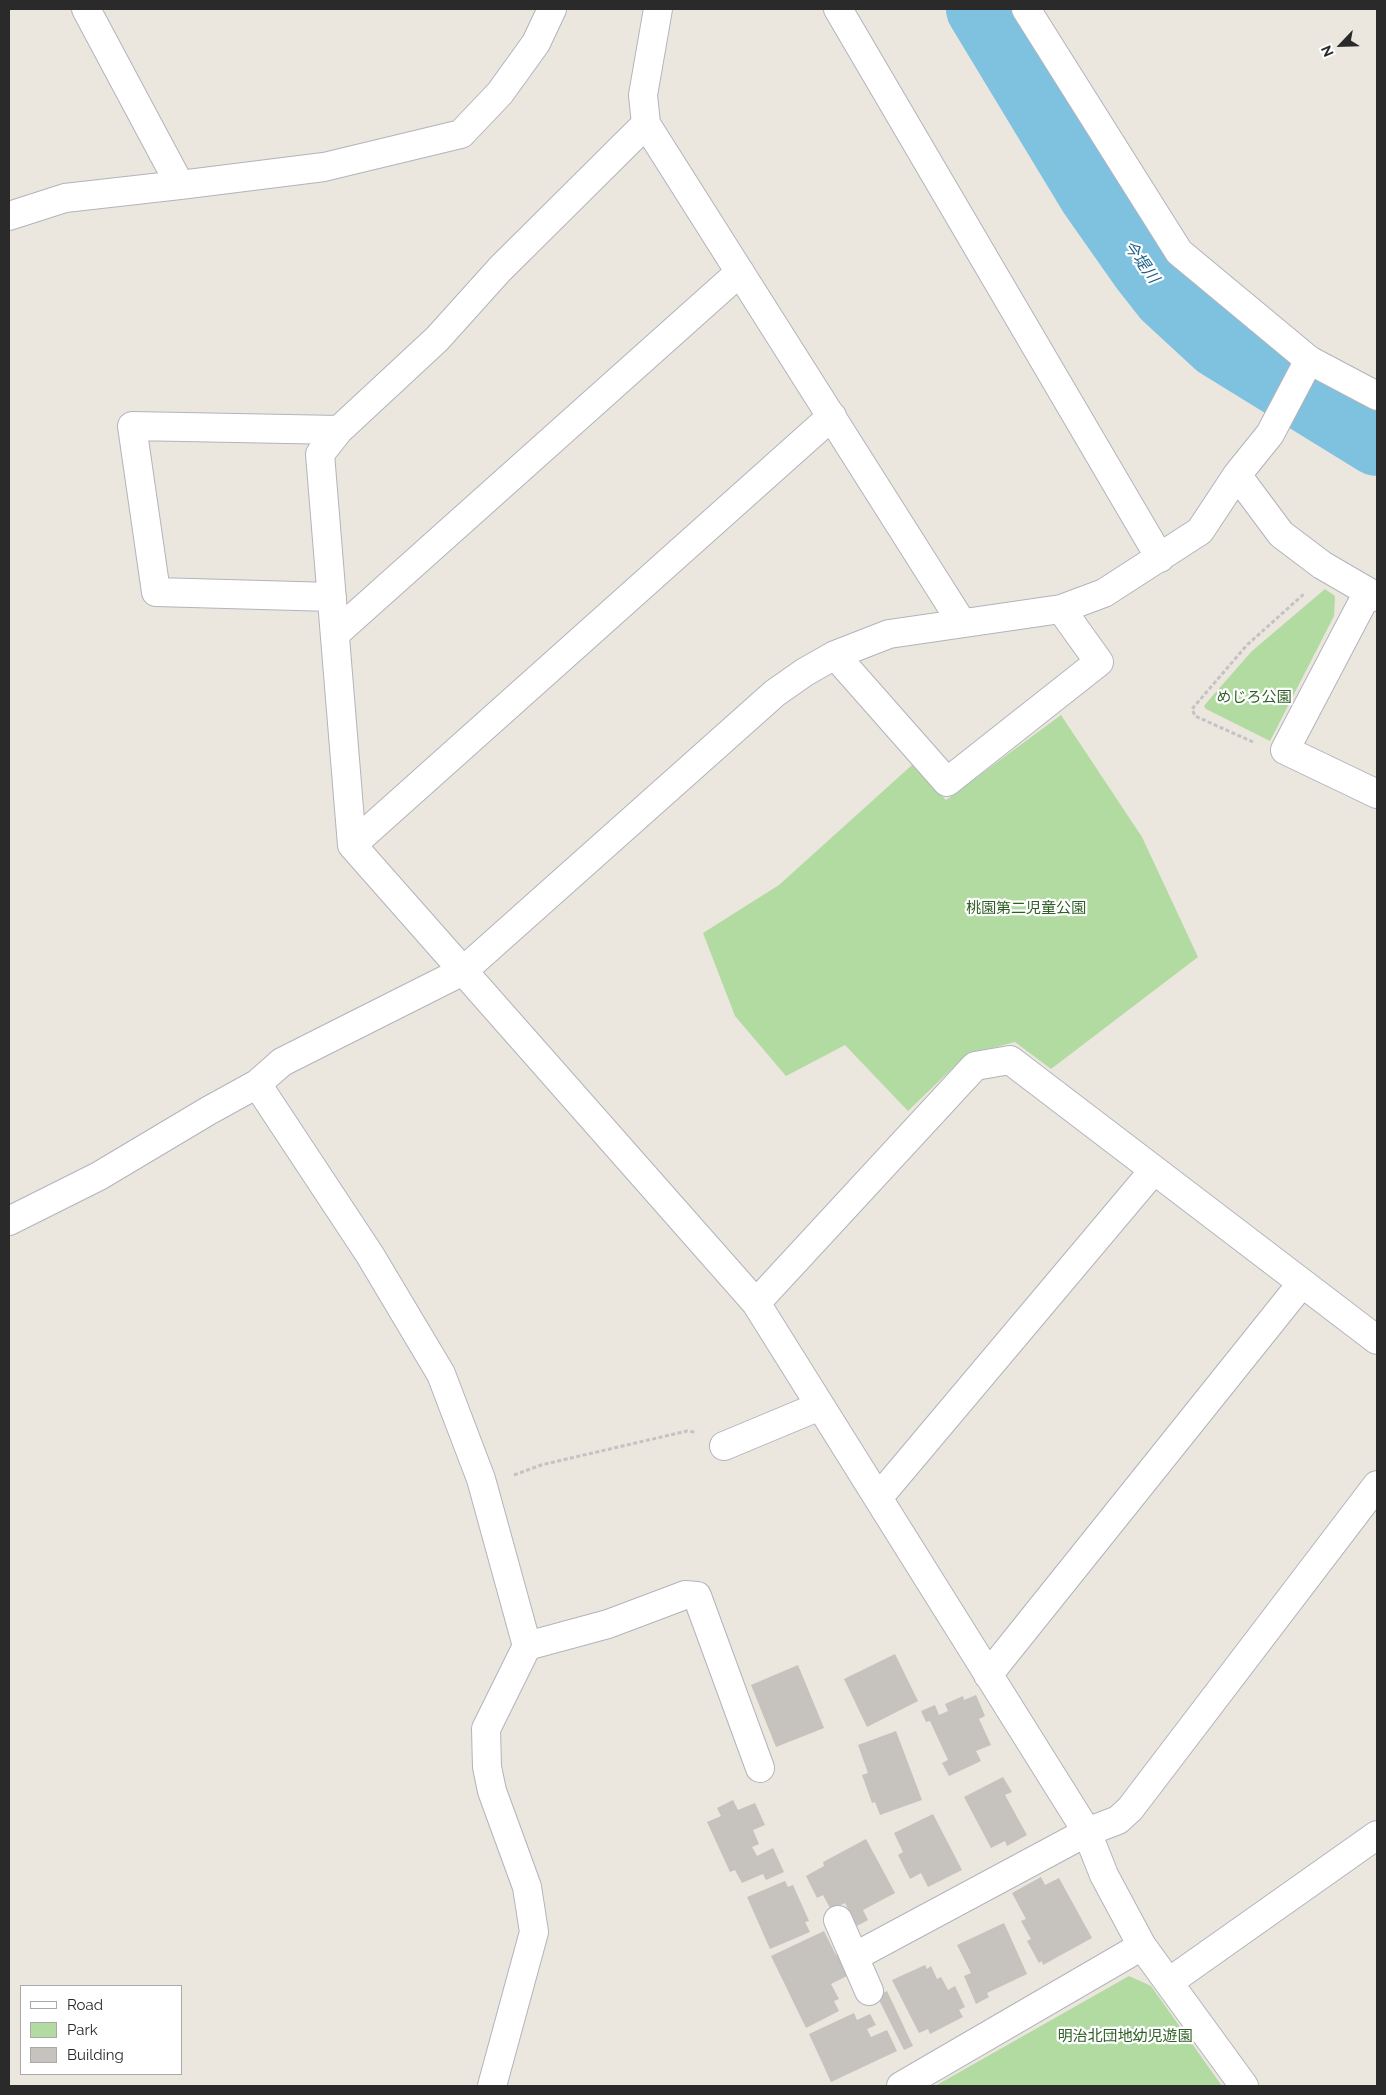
<!DOCTYPE html>
<html>
<head>
<meta charset="utf-8">
<style>
	body { margin:0 }
	#map { position:relative; width:1386px; height:2095px; overflow:hidden; background:#ebe6de; font-family:Raleway,sans-serif }
	canvas { display:block }
	.frame { position:absolute; inset:0; border:10px solid #2a2a2a; pointer-events:none }
	.legend { position:absolute; left:20px; top:1985px; width:162px; height:90px; box-sizing:border-box; background:#fff; border:1px solid #aaa; margin:0; padding:6px 9px; list-style:none; font-size:15px; color:#2a2a2a }
	.legend li { display:flex; align-items:center; gap:10px; height:25px }
	.legend b { width:25px; border:1px solid #aaa }
	.north { position:absolute; left:1316px; top:20px; width:50px; height:50px; -webkit-text-stroke:4px #fff; paint-order:stroke; rotate:246deg; font-size:14px; font-weight:700; line-height:20px; text-align:center; color:#2a2a2a }
	.north::after { content:''; display:block; margin:auto; width:18px; height:22px; background:#2a2a2a; clip-path:polygon(50% 0,100% 100%,50% 72%,0 100%) }
</style>
</head>
<body>
<div id="map">
<canvas width="1386" height="2095"></canvas>
<div class="frame"></div>
<ul class="legend">
<li><b style="height:6px;background:#fff"></b>Road</li>
<li><b style="height:14px;background:#b2dba1"></b>Park</li>
<li><b style="height:14px;background:#c6c2bd"></b>Building</li>
</ul>
<div class="north">N</div>
</div>
<script>
const g = document.querySelector('canvas').getContext('2d');
g.lineJoin = 'round';
function fillPath(path, color) {
  g.fillStyle = color;
  g.fill(path, 'evenodd');
}
function toPath(rows) {
  const path = new Path2D();
  for (const r of rows) {
    path.moveTo(r[0], r[1]);
    for (let i = 2; i < r.length; i += 2) path.lineTo(r[i], r[i + 1]);
  }
  return path;
}
function stroke(path, color, width, dash) {
  g.strokeStyle = color;
  g.lineWidth = width;
  g.lineCap = dash ? 'butt' : 'round';
  g.setLineDash(dash || []);
  g.stroke(path);
}
function write(font, color, halo, rows, align = 'center') {
  g.font = font + ' Raleway,"Noto Sans JP",sans-serif';
  g.lineWidth = 4.5;
  g.setLineDash([]);
  g.textBaseline = 'middle';
  g.strokeStyle = halo;
  g.fillStyle = color;
  for (const [text, x, y, turn = 0] of rows) {
    g.save();
    g.translate(x, y);
    g.rotate((+turn || 0) * Math.PI / 180);
    g.textAlign = isNaN(turn) ? turn : align;
    if (halo) g.strokeText(text, 0, 0);
    g.fillText(text, 0, 0);
    g.restore();
  }
}
fillPath(toPath([
	[1325,589,1335,596,1334,616,1270,741,1206,709,1204,706,1208,701,1252,651],
	[1061,715,1142,837,1198,957,1051,1069,1015,1042,966,1055,908,1111,845,1045,786,1076,735,1016,703,933,779,885,912,765,946,800],
	[1129,1976,1151,1986,1222,2086,935,2086]
]), '#b2dba1');
stroke(toPath([
	[980,9,1092,194,1144,268,1166,296,1218,344,1377,442]
]), '#7ec2e0', 68);
fillPath(toPath([
	[895,1654,918,1701,867,1727,844,1679],
	[798,1665,824,1728,776,1747,751,1685],
	[976,1695,985,1716,979,1719,991,1745,976,1751,981,1761,949,1776,942,1763,948,1760,930,1721,926,1722,921,1711,935,1705,939,1715,948,1711,945,1704,963,1696,964,1700],
	[896,1731,922,1800,880,1815,875,1802,872,1803,862,1775,868,1773,858,1745],
	[1003,1777,1012,1792,1005,1795,1027,1835,1007,1846,1005,1841,991,1848,964,1797],
	[733,1800,738,1810,755,1803,765,1825,753,1830,759,1844,752,1847,757,1856,773,1848,784,1872,766,1880,763,1874,742,1883,735,1870,730,1872,707,1822,721,1816,717,1808],
	[933,1814,962,1870,928,1887,921,1873,910,1879,898,1855,903,1852,894,1833],
	[866,1839,895,1893,863,1910,868,1920,857,1926,845,1903,831,1910,823,1895,817,1898,806,1876,824,1866,823,1862],
	[1041,1877,1045,1885,1059,1878,1092,1938,1043,1965,1042,1961,1039,1963,1027,1941,1031,1939,1021,1921,1026,1919,1012,1893],
	[785,1881,788,1887,793,1885,809,1921,805,1922,810,1932,770,1949,747,1897],
	[1004,1923,1027,1974,987,1993,989,1997,976,2004,964,1976,971,1973,957,1945],
	[824,1931,836,1955,839,1953,849,1975,831,1984,839,1999,834,2001,839,2011,806,2028,771,1956],
	[925,1965,927,1969,931,1966,937,1979,941,1977,948,1990,955,1986,965,2007,959,2010,963,2017,930,2034,928,2029,919,2033,892,1980],
	[887,1991,913,2046,904,2050,877,1996],
	[854,2013,857,2020,870,2014,876,2025,867,2029,871,2037,887,2030,897,2051,831,2082,809,2034]
]), '#c6c2bd');
const minor = toPath([
	[86,9,180,185],
	[658,9,643,95,646,124,962,623],
	[838,9,1160,558],
	[646,124,500,269,437,339,339,430,320,454,352,845,756,1303,1087,1832,1104,1875,1142,1946,1244,2086],
	[9,216,65,198,180,185,324,167,461,134,500,93,536,43,552,9],
	[1237,475,1281,534,1322,565,1377,597],
	[1368,592,1285,750,1377,794],
	[332,597,156,592,132,426,339,430],
	[335,634,740,272],
	[835,655,947,782,1099,662,1061,609],
	[352,845,832,416],
	[257,1084,282,1062,463,971,775,693,805,672,835,655,889,634,1061,609,1104,593,1200,531,1237,475,1270,434,1309,360],
	[9,1221,99,1176,208,1111,257,1084,370,1255,441,1374,481,1479,527,1646,486,1729,487,1767,492,1791,527,1887,534,1932,492,2086],
	[756,1303,975,1066,1010,1060,1377,1340],
	[724,1446,820,1406],
	[878,1498,1154,1170],
	[527,1646,608,1624,685,1595,697,1596,760,1768],
	[988,1675,1302,1283],
	[838,1920,869,1991],
	[854,1957,1087,1832,1118,1820,1130,1809,1377,1485],
	[1169,1982,1377,1835],
	[901,2086,1142,1946]
]);
const tertiary = toPath([
	[1026,9,1179,252,1309,360,1377,396]
]);
stroke(minor, '#b2b4bc', 30);
stroke(tertiary, '#b2b4bc', 30);
stroke(toPath([
	[1253,742,1195,716,1192,709,1247,645,1305,593],
	[514,1475,541,1465,687,1431,695,1432]
]), '#c3c3c3', 3, [4, 2.5]);
stroke(minor, '#fff', 28);
stroke(tertiary, '#fff', 28);
write('15px', '#2d5f23', '#fff', [
	["めじろ公園",1254,697],
	["桃園第二児童公園",1026,908],
	["明治北団地幼児遊園",1125,2036]
]);
write('italic 16px', '#1d618b', '#fff', [
	["今堤川",1141,262,54]
]);
</script>
</body>
</html>
